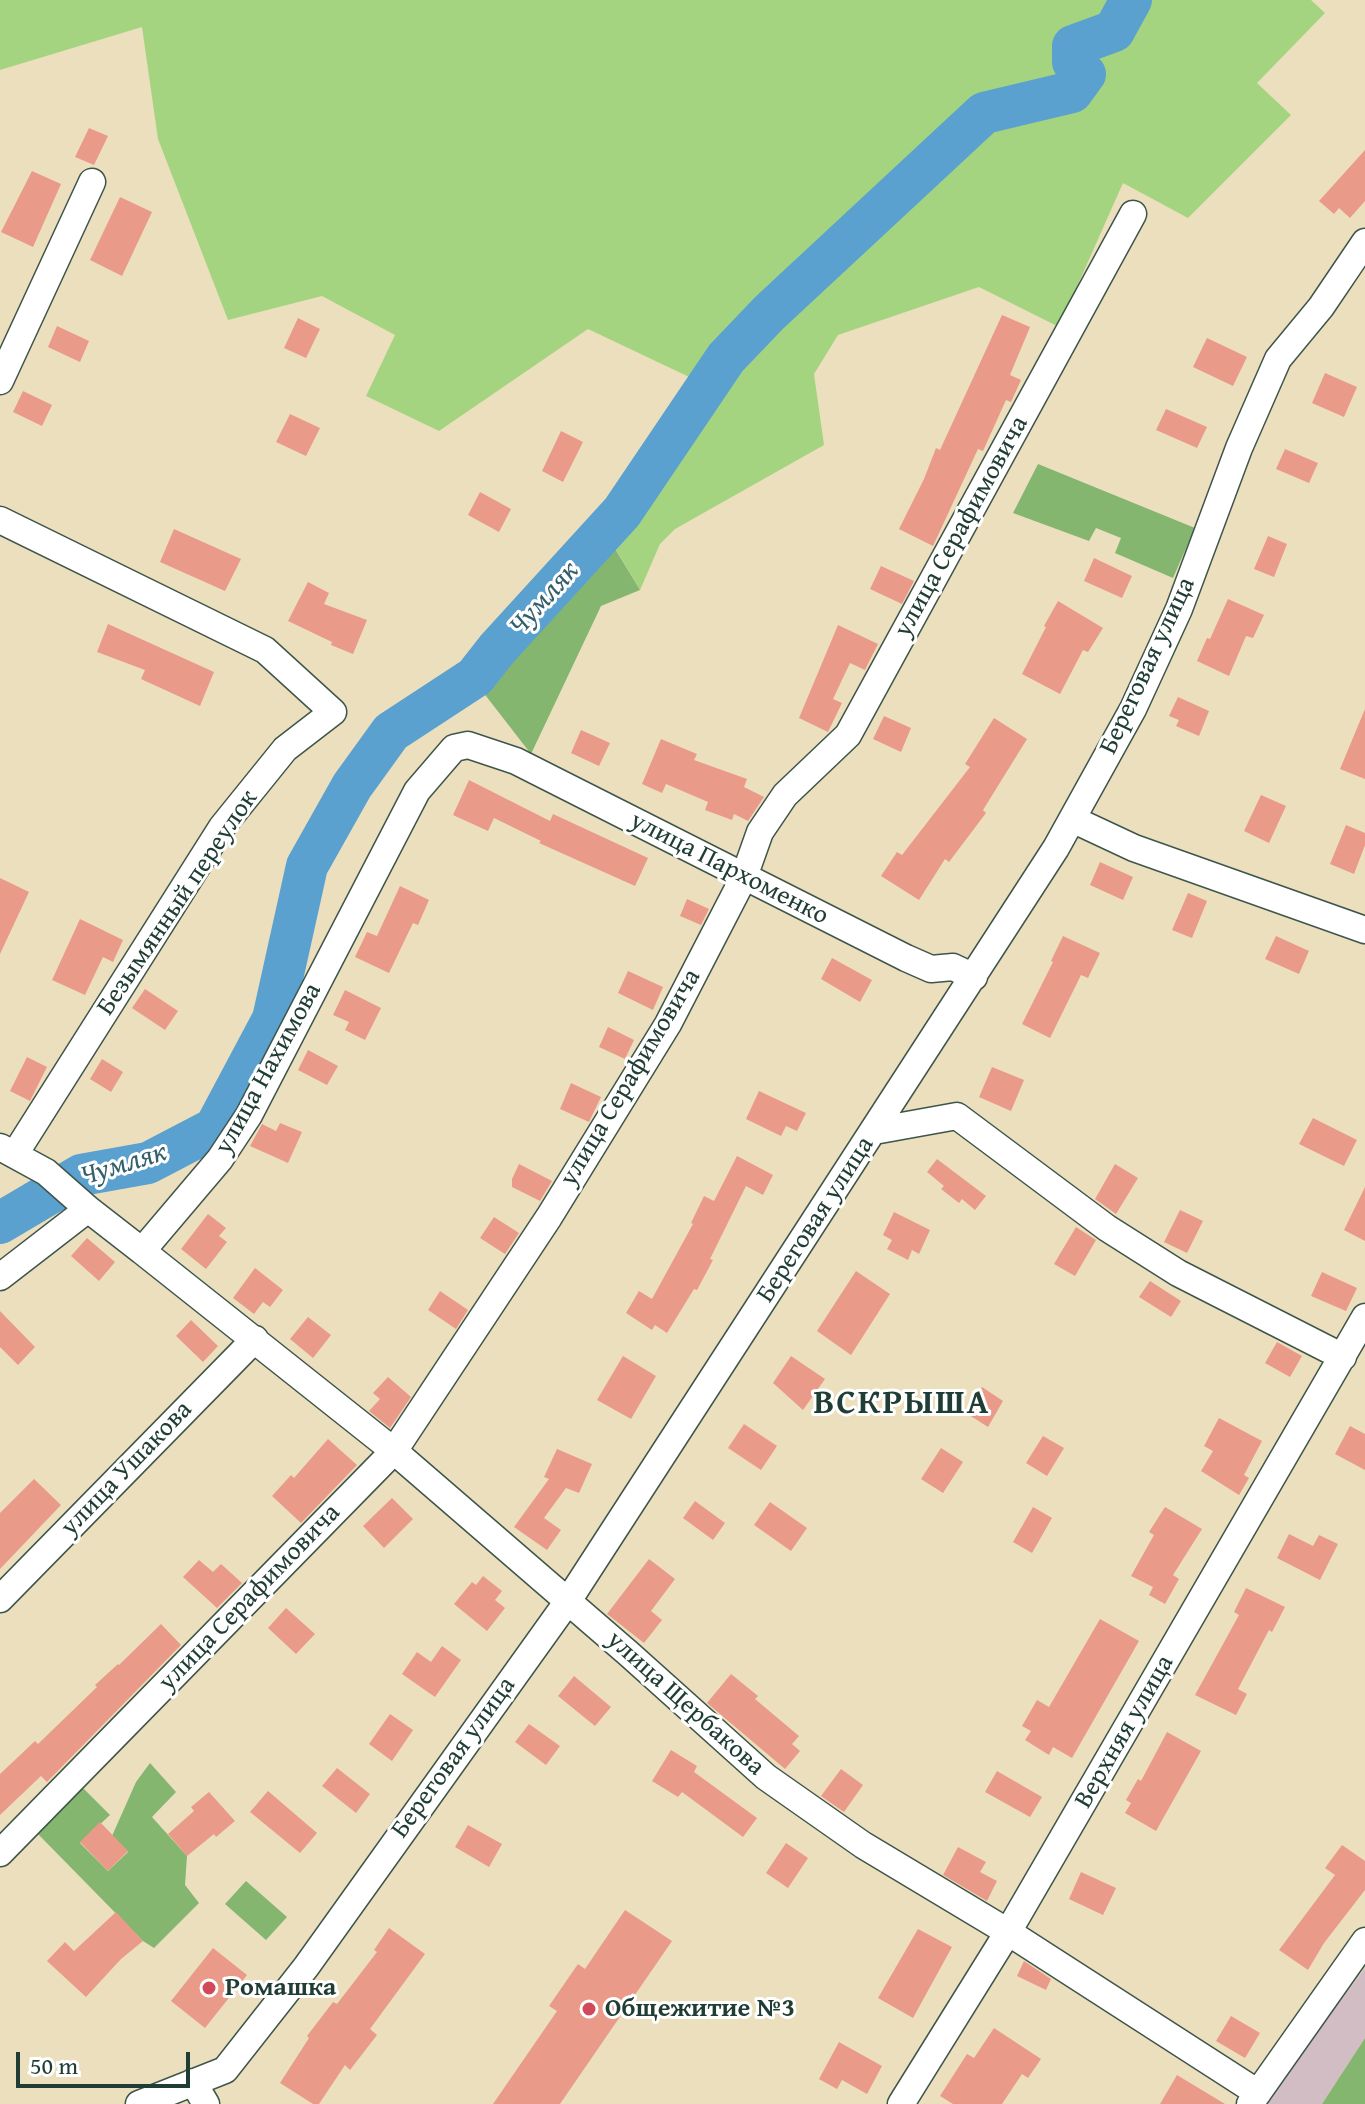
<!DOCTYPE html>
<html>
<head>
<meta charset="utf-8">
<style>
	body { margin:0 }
	#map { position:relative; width:1365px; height:2104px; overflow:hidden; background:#ecdfbe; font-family:"Gentium Book Plus",serif }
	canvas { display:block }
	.scale { position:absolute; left:16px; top:2052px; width:174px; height:36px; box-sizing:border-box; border:4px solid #1f3d34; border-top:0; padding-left:10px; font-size:24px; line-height:28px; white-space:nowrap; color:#1f3d34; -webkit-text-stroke:6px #fff; paint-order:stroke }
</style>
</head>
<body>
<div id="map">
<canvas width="1365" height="2104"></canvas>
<div class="scale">50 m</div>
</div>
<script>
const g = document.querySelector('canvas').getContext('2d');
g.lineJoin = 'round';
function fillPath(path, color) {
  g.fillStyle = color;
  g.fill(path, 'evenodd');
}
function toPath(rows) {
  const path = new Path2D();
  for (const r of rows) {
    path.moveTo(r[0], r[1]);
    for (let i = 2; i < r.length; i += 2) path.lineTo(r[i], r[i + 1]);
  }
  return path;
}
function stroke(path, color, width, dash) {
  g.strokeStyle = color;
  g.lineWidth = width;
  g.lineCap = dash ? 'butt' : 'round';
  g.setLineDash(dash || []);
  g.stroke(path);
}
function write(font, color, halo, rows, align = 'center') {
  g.font = font + ' "Gentium Book Plus",serif';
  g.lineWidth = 6;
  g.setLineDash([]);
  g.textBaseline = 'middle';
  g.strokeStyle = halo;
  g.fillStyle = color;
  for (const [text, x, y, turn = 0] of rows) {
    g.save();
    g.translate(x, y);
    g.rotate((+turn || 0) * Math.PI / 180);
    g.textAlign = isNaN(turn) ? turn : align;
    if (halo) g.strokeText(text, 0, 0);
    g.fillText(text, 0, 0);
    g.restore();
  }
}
fillPath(toPath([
	[1365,1968,1365,2038,1322,2104,1263,2104]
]), '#d2bdc5');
fillPath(toPath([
	[0,0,1311,0,1325,13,1257,83,1291,115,1188,218,1123,183,1059,327,979,287,838,335,814,374,824,445,675,529,660,544,640,590,605,531,622,512,706,385,588,329,439,431,366,396,395,335,322,296,228,320,158,139,142,27,0,70]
]), '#a5d481');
fillPath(toPath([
	[1038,464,1195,528,1173,578,1115,553,1121,538,1096,528,1089,541,1013,513],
	[608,537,640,590,601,606,531,754,479,687,558,587],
	[150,1763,176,1792,152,1817,187,1856,185,1885,199,1903,154,1948,143,1941,36,1832,82,1787,110,1815,80,1843,108,1871,128,1852,112,1836,136,1782],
	[246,1881,287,1917,266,1940,225,1904],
	[1365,2038,1365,2104,1322,2104]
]), '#84b66f');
stroke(toPath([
	[0,1223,81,1175,148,1163,215,1128,273,1019,307,866,352,786,391,732,475,677,497,649,622,512,726,358,769,313,984,113,1072,92,1085,74,1073,62,1073,46,1114,31,1131,0]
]), '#5aa1d0', 42);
fillPath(toPath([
	[89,128,108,136,94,165,75,157],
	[1365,150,1365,201,1350,218,1339,208,1334,214,1319,201],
	[32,171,61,184,33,247,1,232],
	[120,197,152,212,122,276,90,260],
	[1002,315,1030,327,1010,375,1021,380,1011,402,1006,400,983,451,978,449,933,546,899,529,924,479,936,448,940,450],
	[298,318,320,329,306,358,284,348],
	[57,326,89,341,80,362,48,347],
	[1207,338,1247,357,1233,386,1193,367],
	[1325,373,1357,387,1344,417,1312,403],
	[23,391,52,405,42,426,13,412],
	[1166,409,1207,427,1197,448,1156,430],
	[290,414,320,428,306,456,276,442],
	[561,431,583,442,563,482,542,471],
	[1285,449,1318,463,1309,483,1276,469],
	[480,492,511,509,499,532,468,515],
	[174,529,241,559,225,591,160,562],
	[1268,536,1287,544,1274,577,1254,569],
	[1094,558,1132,576,1122,598,1084,581],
	[881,566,914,581,902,604,870,589],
	[308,582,329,593,324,604,367,620,353,654,331,645,332,642,288,621],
	[1228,599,1264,615,1253,638,1246,636,1229,676,1197,661,1207,638,1210,639],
	[1058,601,1103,628,1088,652,1083,650,1060,694,1022,674,1046,627,1044,626],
	[108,624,214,672,200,706,141,679,145,670,97,652],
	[838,625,878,644,865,670,850,663,833,699,842,703,828,732,799,718],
	[1178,697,1209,711,1199,736,1176,726,1179,720,1169,716],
	[1365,709,1365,779,1340,769],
	[884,716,911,728,901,752,873,739],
	[994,718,1027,739,983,810,986,813,949,862,945,859,919,900,881,876,897,852,902,855,970,767,965,764],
	[581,730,610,743,599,766,571,753],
	[661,739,697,754,694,760,747,779,744,787,764,797,748,821,734,814,732,820,705,810,708,802,666,784,662,793,642,784],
	[469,780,550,821,553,814,648,858,635,886,539,843,541,841,494,818,488,831,453,815],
	[1261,795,1286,806,1269,843,1244,831],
	[1346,825,1365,833,1365,845,1354,874,1330,864],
	[1100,862,1133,877,1123,900,1090,885],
	[0,878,29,892,0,954],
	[400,886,429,900,418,925,413,923,389,973,355,957,367,932,377,936],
	[1188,893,1207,901,1192,938,1172,930],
	[687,899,709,909,701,925,680,916],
	[80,919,123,940,113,962,103,957,85,995,52,980],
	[1063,936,1100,953,1088,978,1081,975,1050,1038,1022,1024,1053,962,1051,961],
	[1276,936,1309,951,1299,974,1265,959],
	[832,958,872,980,860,1002,821,979],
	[628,971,663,987,653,1010,618,993],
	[145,989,178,1011,165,1030,132,1008],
	[345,990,381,1008,365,1040,345,1030,349,1022,333,1015],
	[608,1027,634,1040,625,1059,599,1047],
	[308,1050,338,1066,327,1085,298,1070],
	[27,1057,47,1067,30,1101,10,1091],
	[102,1059,123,1072,111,1092,90,1079],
	[992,1067,1024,1080,1011,1111,979,1097],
	[571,1083,601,1097,589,1122,560,1109],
	[759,1091,806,1113,797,1131,786,1126,781,1136,746,1119],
	[1313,1118,1357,1140,1344,1166,1299,1144],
	[280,1123,302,1132,288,1163,250,1146,262,1124,276,1131],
	[737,1156,773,1175,763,1195,746,1186,710,1259,713,1260,697,1290,694,1289,667,1333,655,1325,652,1330,626,1313,639,1291,652,1299,693,1224,691,1223,704,1196,714,1201],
	[937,1159,986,1196,975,1210,962,1199,959,1203,941,1189,944,1186,927,1172],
	[519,1164,552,1181,540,1201,512,1187,512,1179],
	[1115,1164,1138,1178,1116,1214,1095,1199],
	[1365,1187,1365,1241,1344,1230],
	[1180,1210,1203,1221,1187,1253,1164,1242],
	[894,1212,930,1230,919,1254,912,1250,908,1260,887,1249,892,1240,883,1235],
	[208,1214,226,1228,219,1236,227,1242,206,1269,181,1249],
	[494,1217,519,1233,505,1254,480,1238],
	[1076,1227,1096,1240,1075,1276,1054,1264],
	[87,1238,115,1262,99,1281,71,1256],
	[255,1268,283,1290,270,1307,263,1302,254,1314,233,1298],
	[856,1271,890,1294,851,1355,817,1331],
	[1322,1272,1357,1288,1346,1311,1311,1296],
	[1150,1281,1181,1301,1171,1317,1139,1297],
	[440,1291,468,1310,456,1329,428,1310],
	[0,1311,35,1347,18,1365,0,1347],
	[308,1317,331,1335,313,1358,290,1339],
	[191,1320,218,1346,203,1362,176,1336],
	[1277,1342,1302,1356,1290,1377,1265,1363],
	[623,1356,656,1376,631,1419,597,1400],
	[791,1356,825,1379,803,1410,773,1383],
	[388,1377,411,1397,390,1428,369,1411,380,1399,373,1393],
	[982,1387,1003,1401,988,1427,966,1413],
	[1219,1418,1262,1441,1244,1475,1249,1478,1239,1495,1201,1471,1213,1451,1204,1446],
	[744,1424,777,1446,761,1470,728,1448],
	[1350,1426,1365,1434,1365,1470,1335,1454],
	[1043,1436,1064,1448,1047,1476,1026,1463],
	[328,1439,357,1465,301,1523,272,1496,291,1475,294,1478],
	[941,1448,963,1462,943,1493,921,1479],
	[557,1449,592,1464,579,1493,566,1488,544,1518,561,1530,547,1550,514,1527,549,1479,544,1477],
	[34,1479,61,1505,0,1569,0,1513],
	[392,1498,413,1519,384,1548,363,1526],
	[695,1501,725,1523,713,1540,683,1518],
	[770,1502,807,1528,791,1551,754,1525],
	[1033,1507,1052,1518,1032,1553,1013,1542],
	[1165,1507,1202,1529,1173,1575,1179,1579,1165,1604,1149,1595,1153,1587,1131,1576,1154,1535,1149,1532],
	[1289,1534,1313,1546,1319,1535,1338,1544,1320,1580,1277,1558],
	[649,1559,675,1579,651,1611,662,1620,644,1643,607,1614],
	[199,1560,213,1572,221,1564,242,1583,217,1608,183,1577],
	[483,1576,502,1591,495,1600,505,1608,487,1631,454,1604,472,1582,476,1585],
	[1246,1588,1285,1607,1272,1632,1269,1630,1238,1689,1247,1694,1236,1715,1195,1695,1239,1615,1234,1612],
	[286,1608,315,1634,296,1654,268,1628],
	[1100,1619,1139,1641,1072,1758,1053,1747,1049,1755,1025,1740,1031,1731,1022,1726,1037,1700,1049,1707],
	[161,1624,181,1645,47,1782,41,1776,0,1815,0,1774,35,1741,38,1744,97,1687,95,1685,118,1664,119,1665],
	[442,1646,461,1660,435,1697,402,1674,417,1652,431,1662],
	[731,1674,758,1696,755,1699,799,1736,792,1744,800,1751,785,1769,707,1703],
	[574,1676,611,1707,595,1726,558,1696],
	[390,1714,413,1730,392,1761,369,1744],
	[529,1724,560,1746,546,1765,515,1742],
	[1167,1732,1201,1751,1156,1831,1125,1813,1131,1803,1126,1800,1138,1779,1141,1781],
	[671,1750,697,1766,694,1772,757,1818,743,1837,682,1792,678,1797,652,1781],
	[337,1768,370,1794,356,1813,322,1786],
	[841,1769,863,1785,844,1812,821,1796],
	[997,1771,1042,1797,1030,1817,985,1792],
	[268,1791,317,1833,300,1853,250,1812],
	[209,1792,235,1821,216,1837,214,1834,187,1856,168,1834,194,1811,191,1807],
	[100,1822,128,1851,108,1871,80,1842],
	[468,1825,502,1844,489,1867,455,1847],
	[786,1843,808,1858,788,1888,766,1873],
	[1342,1845,1365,1861,1365,1890,1324,1943,1308,1970,1279,1950,1335,1875,1325,1868],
	[958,1847,986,1862,980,1872,997,1881,987,1901,943,1875],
	[1081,1872,1116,1888,1103,1915,1069,1899],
	[625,1910,672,1941,560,2104,493,2104,557,2011,549,2006,578,1964,585,1969],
	[116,1912,143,1941,121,1959,86,1997,47,1961,65,1942,74,1951],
	[389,1928,425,1954,370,2029,377,2035,350,2070,345,2065,319,2104,313,2104,280,2083,309,2038,307,2036,333,2002,337,2004,377,1952,374,1950],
	[918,1929,952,1947,913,2018,878,1998],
	[213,1948,247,1975,205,2028,171,2001],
	[1024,1961,1051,1979,1046,1990,1017,1976],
	[1231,2016,1260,2033,1245,2058,1216,2041],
	[994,2028,1041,2059,1028,2078,1022,2074,1002,2104,953,2104,940,2096,967,2054,974,2058],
	[839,2042,882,2066,867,2094,842,2080,837,2089,819,2079],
	[1177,2075,1225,2104,1160,2104]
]), '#ea9a89');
const street = toPath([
	[0,381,92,182],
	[0,520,265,650,333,712,285,749,222,827,15,1154],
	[1072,819,1134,848,1365,930],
	[874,1131,957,1116,1107,1228,1178,1273,1343,1357],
	[0,1147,46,1172,88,1209],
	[142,1251,394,1451,629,1654,766,1777,863,1845,1008,1932,1258,2093],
	[0,1277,88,1209,142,1251,220,1159,249,1115,417,791,454,748,468,745,516,761,906,958,931,969,953,967,974,977],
	[0,1599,255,1339],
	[0,1853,394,1451,549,1217,668,1024,744,877,760,832,785,795,848,735,1133,214],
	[193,2082,206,2104],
	[139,2104,225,2070,306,1967,568,1601,1056,848,1133,709,1179,609,1239,448,1278,359,1321,307,1365,242],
	[901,2104,1008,1932,1365,1317],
	[1250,2104,1365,1941]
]);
stroke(street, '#3e5549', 29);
stroke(street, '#fff', 26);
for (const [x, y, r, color] of [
	[209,1988,8,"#d1495b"],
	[589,2009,8,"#d1495b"]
]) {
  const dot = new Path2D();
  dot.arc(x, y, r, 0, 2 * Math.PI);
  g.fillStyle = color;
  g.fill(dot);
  stroke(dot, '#fff', 3);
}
write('26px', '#1f3d34', '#fff', [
	["улица Серафимовича",962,527,-61],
	["Береговая улица",1148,666,-65],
	["улица Пархоменко",729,869,27],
	["Безымянный переулок",178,903,-56],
	["улица Нахимова",269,1069,-61],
	["улица Серафимовича",631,1078,-59],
	["Береговая улица",816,1220,-57],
	["улица Ушакова",127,1469,-46],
	["улица Серафимовича",250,1598,-46],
	["улица Щербакова",685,1704,42],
	["Верхняя улица",1125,1732,-60],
	["Береговая улица",454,1758,-54]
]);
write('bold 26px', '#1f3d34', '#fff', [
	["Ромашка",225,1988],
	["Общежитие №3",605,2009]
], 'left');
write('italic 28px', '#34606b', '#fff', [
	["Чумляк",545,599,-48],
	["Чумляк",124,1165,-17]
]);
g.letterSpacing = '2px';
write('bold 34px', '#1f3d34', '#fff', [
	["ВСКРЫША",902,1404]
]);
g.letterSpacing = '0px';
</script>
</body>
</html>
